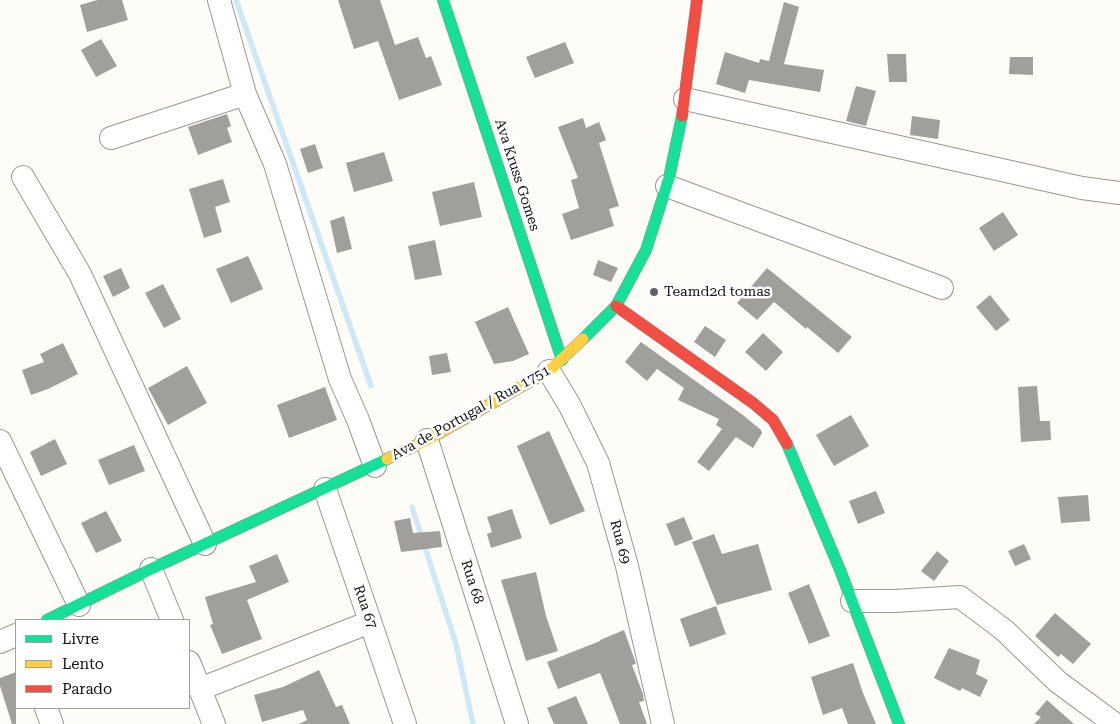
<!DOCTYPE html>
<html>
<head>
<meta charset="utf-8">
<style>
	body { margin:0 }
	#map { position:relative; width:1120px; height:724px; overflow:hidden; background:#fdfcf7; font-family:"Roboto Serif",serif }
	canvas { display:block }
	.legend { position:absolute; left:15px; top:619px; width:175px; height:90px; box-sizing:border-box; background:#fff; border:1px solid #a0a0a0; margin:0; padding:6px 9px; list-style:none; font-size:15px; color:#111 }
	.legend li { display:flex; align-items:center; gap:10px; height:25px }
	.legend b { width:25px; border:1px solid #a0a0a0 }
</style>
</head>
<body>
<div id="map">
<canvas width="1120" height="724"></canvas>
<ul class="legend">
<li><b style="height:6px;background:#16e098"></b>Livre</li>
<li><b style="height:6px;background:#ffcf43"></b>Lento</li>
<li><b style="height:6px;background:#f24e42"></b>Parado</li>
</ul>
</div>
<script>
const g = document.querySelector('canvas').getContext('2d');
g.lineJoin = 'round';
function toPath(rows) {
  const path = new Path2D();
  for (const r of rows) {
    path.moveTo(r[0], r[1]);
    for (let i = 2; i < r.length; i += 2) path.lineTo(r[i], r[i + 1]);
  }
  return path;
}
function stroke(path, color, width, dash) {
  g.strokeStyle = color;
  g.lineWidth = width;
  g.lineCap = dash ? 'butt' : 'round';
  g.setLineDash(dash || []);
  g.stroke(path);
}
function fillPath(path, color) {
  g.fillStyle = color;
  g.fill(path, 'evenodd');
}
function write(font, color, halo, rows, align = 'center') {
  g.font = font + ' "Roboto Serif",serif';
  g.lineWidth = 5;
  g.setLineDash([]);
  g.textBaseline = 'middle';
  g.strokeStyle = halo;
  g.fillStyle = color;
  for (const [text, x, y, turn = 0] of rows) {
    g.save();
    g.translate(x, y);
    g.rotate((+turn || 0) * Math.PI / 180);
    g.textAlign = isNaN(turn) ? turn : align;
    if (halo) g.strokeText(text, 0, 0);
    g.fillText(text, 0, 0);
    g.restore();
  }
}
stroke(toPath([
	[236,0,371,386],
	[412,507,456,644,473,724]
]), '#cde8f7', 5.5);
fillPath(toPath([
	[97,0,122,0,128,20,87,32,80,5],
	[338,0,380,0,395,45,418,37,426,58,431,56,442,85,399,100,378,41,354,49],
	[784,2,799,7,784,64,824,70,820,92,749,80,745,93,716,84,725,52,759,63,760,59,769,61],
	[101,39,117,66,96,77,81,50],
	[565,42,574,63,535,78,526,57],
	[887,54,906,54,907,82,889,82],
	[1010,57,1033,57,1033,75,1009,74],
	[856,86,876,91,866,126,846,121],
	[227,114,231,126,227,128,232,142,198,155,188,127],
	[912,116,940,120,938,139,910,135],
	[583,118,586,128,599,122,606,140,599,143,619,206,609,209,614,226,571,240,562,214,579,208,571,180,578,178,558,127],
	[315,144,323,168,308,173,300,149],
	[384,152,393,181,354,192,346,163],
	[223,179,230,202,215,207,222,232,204,238,189,189],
	[474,182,482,217,440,226,432,192],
	[1003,212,1018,235,994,251,979,228],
	[344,216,352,249,337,253,330,221],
	[435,240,442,275,415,280,408,246],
	[248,256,263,289,231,303,216,269],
	[598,260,618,268,611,282,593,275],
	[121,268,130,288,113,297,103,276],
	[767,268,852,337,838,353,807,327,806,329,774,302,757,320,737,303],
	[163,284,181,319,164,328,145,293],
	[990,295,1010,320,996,331,976,307],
	[508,307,529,354,513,361,494,364,475,322],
	[705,326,726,340,715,357,694,342],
	[763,333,783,352,766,371,745,352],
	[641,342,743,415,761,430,762,433,753,448,736,437,709,471,697,462,722,429,716,425,719,419,678,400,684,388,657,369,647,381,625,362],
	[63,343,78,374,48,389,31,395,22,370,44,362,40,354],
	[447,353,451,372,432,375,429,356],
	[187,366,207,403,168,425,148,388],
	[1037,386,1040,421,1050,421,1051,440,1021,442,1018,387],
	[325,387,337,420,289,438,277,405],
	[851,415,869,446,834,466,816,435],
	[549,431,585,511,550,525,517,446],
	[55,439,67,464,41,476,30,452],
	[134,445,145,471,109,485,98,460],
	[876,491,885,513,858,524,849,501],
	[1088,495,1090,521,1061,523,1058,497],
	[512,509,522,538,491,548,487,534,492,532,487,517],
	[106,511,122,541,96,553,81,523],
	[684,517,693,539,675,546,666,524],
	[410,518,413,533,440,531,442,547,401,552,394,521],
	[714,534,722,554,758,544,772,590,717,605,692,542],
	[1024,544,1031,559,1015,566,1008,551],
	[937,551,949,561,934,581,921,571],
	[277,554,289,582,247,600,262,639,222,654,210,625,213,624,205,597,256,582,249,566],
	[536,572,546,616,558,651,526,661,501,580],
	[809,584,830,636,809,644,788,593],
	[716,606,726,634,690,647,680,619],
	[1055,613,1091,644,1073,664,1061,654,1058,657,1035,636],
	[624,630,634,658,636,664,632,665,643,694,644,701,639,702,647,724,620,724,600,673,558,689,547,662,600,641,600,640],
	[949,648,980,660,976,674,988,680,980,697,962,688,960,691,934,678],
	[853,663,863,693,876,724,848,724,842,708,823,715,811,677],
	[319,670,336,707,342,705,350,724,299,724,307,720,303,710,262,722,254,695,283,687],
	[16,672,16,724,12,724,0,686,0,678],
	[576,696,588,724,554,724,547,708],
	[1047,700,1057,709,1074,724,1034,724,1041,717,1035,714]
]), '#a19f9c');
const street = toPath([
	[219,0,245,94,275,164,340,379,358,420,375,466],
	[685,99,1082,188,1120,193],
	[111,138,245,94],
	[23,177,80,274,205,544],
	[667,186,942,288],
	[549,371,570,406,598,463,627,566,663,724],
	[427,440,517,724],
	[0,441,79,605],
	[325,489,405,724],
	[151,569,172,620],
	[852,601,895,601,960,597,1004,630,1058,682,1115,724],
	[0,642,16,635],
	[189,662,214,724],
	[200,689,370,622],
	[46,708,52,724]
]);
const fast = toPath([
	[443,0,562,360],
	[583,339,616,306,646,250,669,178,682,116],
	[787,444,840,570,899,724],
	[47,620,151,569,387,459]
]);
const slow = toPath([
	[387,459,427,440,549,371,583,339]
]);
const jam = toPath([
	[682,116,697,0],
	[616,306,753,403,773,420,787,444]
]);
stroke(street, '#979795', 24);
stroke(fast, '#8e8d8b', 12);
stroke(slow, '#8e8d8b', 12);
stroke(jam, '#8e8d8b', 12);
stroke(street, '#fffffe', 22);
stroke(fast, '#16e098', 11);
stroke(slow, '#ffcf43', 11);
stroke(jam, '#f24e42', 11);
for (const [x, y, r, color] of [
	[654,292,5,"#646362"]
]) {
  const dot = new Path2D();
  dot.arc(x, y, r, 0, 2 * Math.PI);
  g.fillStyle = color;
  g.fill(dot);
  stroke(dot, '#fff', 2);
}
write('14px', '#111', '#fff', [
	["Ava Kruss Gomes",517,175,72],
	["Ava de Portugal / Rua 1751",471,413,-29],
	["Rua 69",620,542,75],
	["Rua 68",472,582,72],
	["Rua 67",365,607,71]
]);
write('14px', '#111', '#fff', [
	["Teamd2d tomas",664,292]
], 'left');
</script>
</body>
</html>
